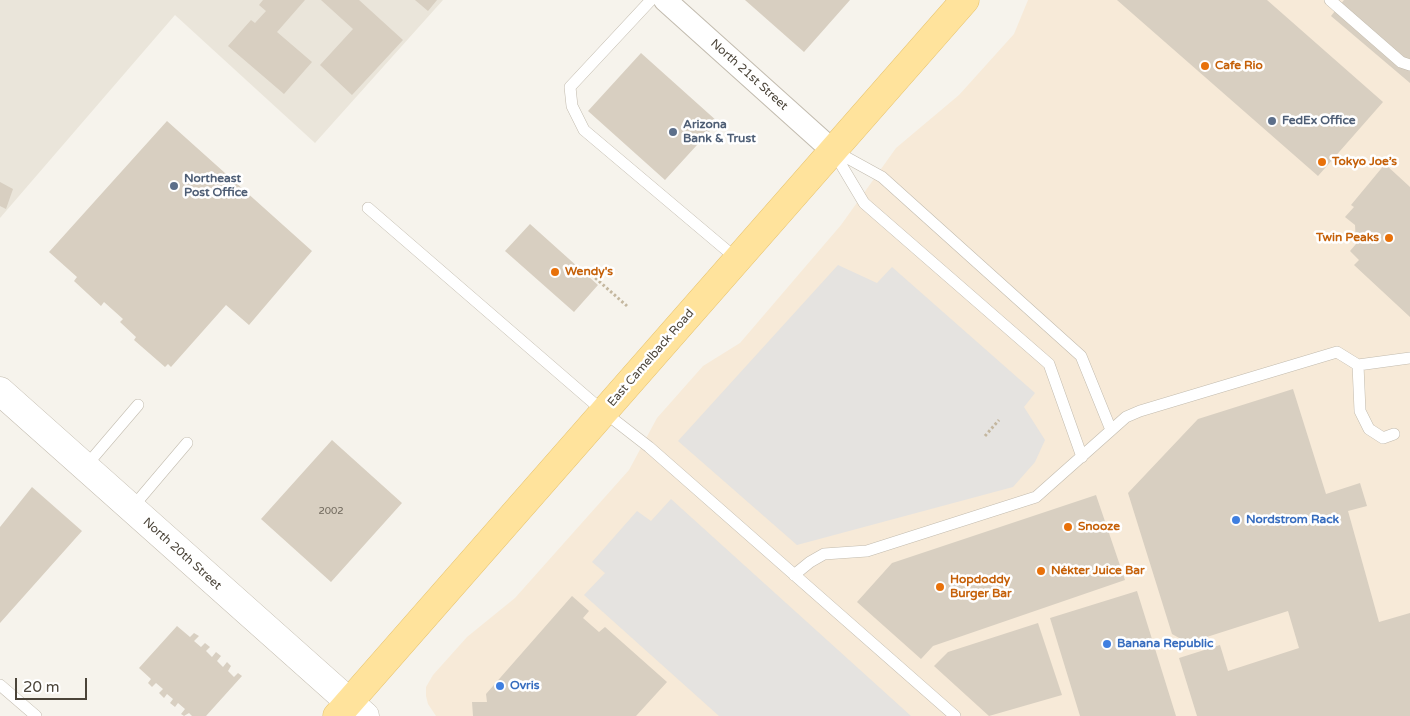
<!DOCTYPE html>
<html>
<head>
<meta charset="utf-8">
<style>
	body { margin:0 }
	#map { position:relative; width:1410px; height:716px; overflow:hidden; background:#f6f3ec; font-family:"Varela Round",sans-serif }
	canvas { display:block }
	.scale { position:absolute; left:15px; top:678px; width:72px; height:22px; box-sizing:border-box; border:2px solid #4b4439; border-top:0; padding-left:6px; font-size:15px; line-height:18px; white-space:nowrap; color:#4b4439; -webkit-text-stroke:4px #fff; paint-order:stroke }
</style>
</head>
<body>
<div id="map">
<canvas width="1410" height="716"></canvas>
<div class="scale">20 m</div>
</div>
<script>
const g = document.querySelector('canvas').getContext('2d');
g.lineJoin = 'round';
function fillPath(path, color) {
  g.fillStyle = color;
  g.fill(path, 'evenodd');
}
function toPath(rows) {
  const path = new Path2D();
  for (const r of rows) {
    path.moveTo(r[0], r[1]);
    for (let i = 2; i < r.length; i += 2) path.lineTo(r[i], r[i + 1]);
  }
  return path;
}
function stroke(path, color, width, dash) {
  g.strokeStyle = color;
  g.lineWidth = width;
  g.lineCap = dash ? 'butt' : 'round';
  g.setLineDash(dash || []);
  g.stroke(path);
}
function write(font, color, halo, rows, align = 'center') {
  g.font = font + ' "Varela Round",sans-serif';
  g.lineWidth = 5;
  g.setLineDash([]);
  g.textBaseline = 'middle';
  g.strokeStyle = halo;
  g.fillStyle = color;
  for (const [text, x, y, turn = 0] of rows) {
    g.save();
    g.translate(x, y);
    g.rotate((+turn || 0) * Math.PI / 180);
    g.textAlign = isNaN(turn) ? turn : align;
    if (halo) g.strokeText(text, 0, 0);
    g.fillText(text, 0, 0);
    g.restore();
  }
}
fillPath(toPath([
	[0,0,443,0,315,143,175,15,0,218]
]), '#eae5da');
fillPath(toPath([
	[1028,0,1410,0,1410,716,436,716,428,704,426,696,426,687,433,675,467,637,515,598,629,470,657,418,703,366,740,343,841,225,896,148,959,95,1014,34]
]), '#f7ead8');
fillPath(toPath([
	[838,265,877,283,892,267,1035,393,1024,407,1045,440,1035,462,1013,487,797,545,678,441],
	[671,499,911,716,719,716,584,595,605,573,592,562,637,511,651,521]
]), '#e5e3e0');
fillPath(toPath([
	[263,0,305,0,277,32,312,62,284,94,228,46,251,20,255,23,266,11,259,5],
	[321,0,359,0,403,40,352,95,320,65,353,29],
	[415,0,437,0,428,11],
	[745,0,850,0,804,52],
	[1117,0,1267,0,1383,102,1318,176],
	[1344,0,1410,0,1410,83,1331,16],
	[641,53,718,122,665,180,588,111],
	[167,121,312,251,249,325,226,305,171,367,168,364,165,367,134,340,136,337,120,322,123,319,104,302,101,306,74,281,77,277,49,252],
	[1385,164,1410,187,1410,317,1354,265,1359,260,1350,251,1356,244,1355,225,1345,217,1354,207,1351,205],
	[0,182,13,189,6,209,0,206],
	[530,224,598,285,574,312,505,251],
	[1293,389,1326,494,1360,483,1367,506,1348,511,1379,622,1410,613,1410,716,1197,716,1179,658,1220,645,1228,671,1299,648,1288,611,1188,643,1172,634,1128,493,1198,419],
	[332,440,402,503,331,582,261,519],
	[32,487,82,531,0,623,0,527],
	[1096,495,1125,580,933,646,921,659,857,602,892,563],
	[1137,591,1176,716,1080,716,1050,618],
	[572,596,589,611,583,618,599,632,605,627,667,682,636,716,473,716,472,702,487,702,486,694],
	[1038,623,1062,695,989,716,934,666,948,652],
	[177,626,190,637,194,633,199,636,194,641,201,647,205,643,210,647,206,651,212,657,216,652,221,656,217,661,223,667,227,662,231,666,228,671,234,677,238,673,242,676,206,716,192,716,189,713,184,716,181,714,185,709,178,703,175,707,170,703,173,699,167,694,164,698,159,693,163,689,156,683,152,687,148,683,151,679,139,668]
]), '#d8cfc1');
const service = toPath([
	[651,0,570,87,572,106,584,130,737,259],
	[1330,0,1401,62,1410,65],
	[833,150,882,177,1081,356,1111,430],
	[833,151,864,203,1049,364,1082,457],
	[368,208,604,412,649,447,955,716],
	[1358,365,1360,411,1369,429,1383,438,1394,434],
	[85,467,138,405],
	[131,509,187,443],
	[794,575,810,562,824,554,867,551,1036,497,1126,417,1140,411,1337,352,1358,365,1410,358],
	[0,685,36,716]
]);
const minor = toPath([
	[665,0,832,150]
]);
const tertiary = toPath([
	[0,391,365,716]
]);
const primary = toPath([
	[337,716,965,0]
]);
stroke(service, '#c2bbae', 12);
stroke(minor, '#c2bbae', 24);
stroke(tertiary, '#c2bbae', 29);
stroke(primary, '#e6c16a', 29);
stroke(toPath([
	[584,268,627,306],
	[985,436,999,420]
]), '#c4b79f', 3, [2.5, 2.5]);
stroke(service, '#fff', 11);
stroke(minor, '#fff', 22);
stroke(tertiary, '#fff', 28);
stroke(primary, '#ffe39c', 28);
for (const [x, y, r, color] of [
	[1205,66,5,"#e8710a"],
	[1272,121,5,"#5c6f8a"],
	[673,132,5,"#5c6f8a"],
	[1322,162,5,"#e8710a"],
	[174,186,5,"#5c6f8a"],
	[1389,238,5,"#e8710a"],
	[555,272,5,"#e8710a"],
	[1236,520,5,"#3f7fe0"],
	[1068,527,5,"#e8710a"],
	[1041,571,5,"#e8710a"],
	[940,587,5,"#e8710a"],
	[1107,644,5,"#3f7fe0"],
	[500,686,5,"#3f7fe0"]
]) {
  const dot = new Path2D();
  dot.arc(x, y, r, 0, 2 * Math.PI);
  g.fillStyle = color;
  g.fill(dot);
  stroke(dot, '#fff', 2);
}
write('10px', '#6e675b', null, [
	["2002",331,511]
]);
write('bold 12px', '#c56008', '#fff', [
	["Cafe Rio",1215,66],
	["Tokyo Joe’s",1332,162],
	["Twin Peaks",1379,238,"right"],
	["Wendy's",565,272],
	["Snooze",1078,527],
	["Nékter Juice Bar",1051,571],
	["Hopdoddy",950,580],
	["Burger Bar",950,594]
], 'left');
write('12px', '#4b4439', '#fff', [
	["North 21st Street",749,75,42],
	["East Camelback Road",651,358,-49],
	["North 20th Street",182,554,42]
]);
write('bold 12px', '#4e5e75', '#fff', [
	["FedEx Office",1282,121],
	["Arizona",683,125],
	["Bank & Trust",683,139],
	["Northeast",184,179],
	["Post Office",184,193]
], 'left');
write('bold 12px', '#366cbe', '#fff', [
	["Nordstrom Rack",1246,520],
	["Banana Republic",1117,644],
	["Ovris",510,686]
], 'left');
</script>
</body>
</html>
